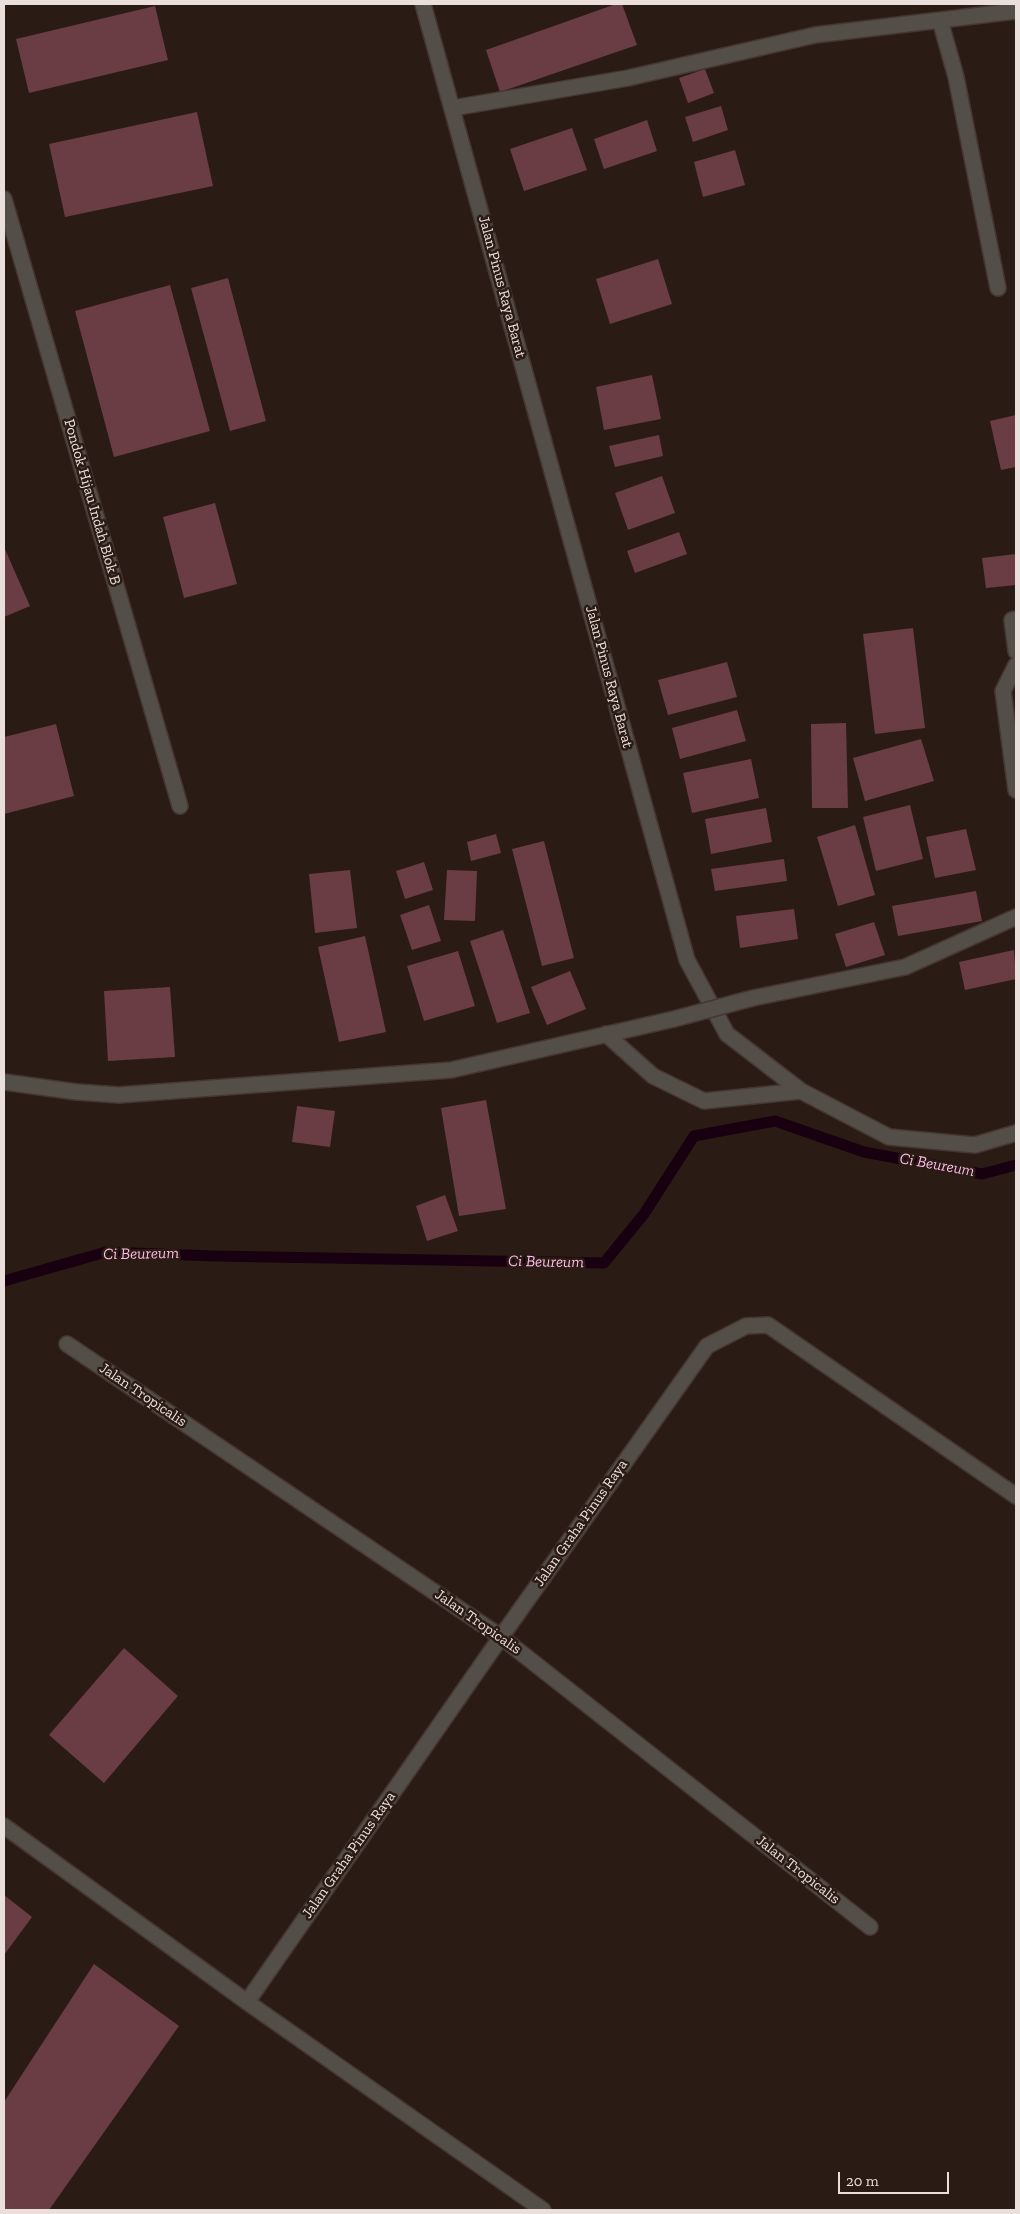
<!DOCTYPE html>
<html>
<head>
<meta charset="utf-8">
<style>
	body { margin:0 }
	#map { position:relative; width:1020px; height:2214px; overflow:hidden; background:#2b1b15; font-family:"Zilla Slab",serif }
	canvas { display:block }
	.frame { position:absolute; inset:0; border:5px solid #ebdfdb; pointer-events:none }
	.scale { position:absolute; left:838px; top:2172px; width:111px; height:22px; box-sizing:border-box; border:2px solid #ebdfdb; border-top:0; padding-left:6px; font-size:15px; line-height:18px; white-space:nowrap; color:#ebdfdb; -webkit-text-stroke:4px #2b1b15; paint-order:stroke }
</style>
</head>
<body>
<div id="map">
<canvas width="1020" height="2214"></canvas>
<div class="frame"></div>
<div class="scale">20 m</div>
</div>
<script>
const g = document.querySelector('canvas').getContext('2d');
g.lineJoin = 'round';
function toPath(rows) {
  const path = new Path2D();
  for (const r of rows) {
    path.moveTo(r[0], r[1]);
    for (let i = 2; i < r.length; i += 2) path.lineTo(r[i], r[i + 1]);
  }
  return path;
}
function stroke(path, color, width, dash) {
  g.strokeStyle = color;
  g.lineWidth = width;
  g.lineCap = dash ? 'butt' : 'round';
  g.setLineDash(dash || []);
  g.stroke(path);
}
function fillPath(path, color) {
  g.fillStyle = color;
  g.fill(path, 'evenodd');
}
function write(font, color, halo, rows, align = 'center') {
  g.font = font + ' "Zilla Slab",serif';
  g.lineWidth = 5;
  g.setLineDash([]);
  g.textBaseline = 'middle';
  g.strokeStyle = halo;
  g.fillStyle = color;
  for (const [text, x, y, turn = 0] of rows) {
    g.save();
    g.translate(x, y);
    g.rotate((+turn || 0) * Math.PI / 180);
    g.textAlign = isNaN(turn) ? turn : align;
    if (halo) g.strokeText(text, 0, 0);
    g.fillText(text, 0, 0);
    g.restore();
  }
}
stroke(toPath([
	[4,1281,106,1252,214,1256,604,1263,644,1214,694,1136,775,1121,864,1152,982,1174,1016,1165]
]), '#180011', 11);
fillPath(toPath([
	[616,4,622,4,637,45,500,92,486,50],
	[155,6,168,60,29,93,16,39],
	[705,69,714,93,688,103,679,78],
	[721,106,728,130,693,142,685,117],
	[197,112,213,186,65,217,49,144],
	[647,120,657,151,604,169,594,139],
	[572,128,587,170,524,191,510,149],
	[735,150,745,185,703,197,694,162],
	[658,259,672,304,610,324,596,279],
	[228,278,266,421,230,431,191,288],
	[170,285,210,431,114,457,75,311],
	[652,375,661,419,604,430,596,387],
	[1016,415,1016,467,1001,470,990,421],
	[659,435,663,456,615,467,609,446],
	[662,476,675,513,628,530,615,493],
	[215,503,237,584,184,598,163,517],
	[679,532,687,554,635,573,627,551],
	[4,547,30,606,4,617],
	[1016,554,1016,585,986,588,982,558],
	[913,628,925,728,875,734,863,634],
	[727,662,737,697,668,715,658,680],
	[737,710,746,741,680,759,672,728],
	[846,723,848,808,812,808,811,724],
	[56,724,74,796,4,814,4,737],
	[921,739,934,781,865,801,853,758],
	[751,759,759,798,692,813,683,773],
	[910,805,923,859,876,871,863,817],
	[766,808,772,842,711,854,705,819],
	[855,825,875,895,838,906,817,837],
	[966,829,976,870,935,878,926,837],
	[496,834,501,853,471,861,467,842],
	[544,841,574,958,542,966,512,849],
	[784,859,787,881,715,891,711,869],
	[424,862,433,890,405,899,396,871],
	[350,870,357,928,315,933,309,874],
	[447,870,477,871,475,921,444,920],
	[976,891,982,921,898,936,892,906],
	[429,905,441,941,412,950,400,915],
	[794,909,798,939,740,948,736,916],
	[874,922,885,955,846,967,835,934],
	[503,930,530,1013,497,1023,470,941],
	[365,936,386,1032,339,1042,318,947],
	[1014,950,1016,979,965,990,959,962],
	[458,951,475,1006,424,1021,407,966],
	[570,971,586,1009,547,1025,531,987],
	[170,987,175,1057,108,1061,104,991],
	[486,1100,506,1209,459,1216,441,1108],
	[297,1106,335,1111,330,1147,292,1142],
	[445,1195,458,1231,427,1241,416,1206],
	[124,1648,178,1696,104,1783,49,1735],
	[4,1895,32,1917,4,1955],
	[94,1964,179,2026,49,2210,4,2210,4,2102]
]), '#6a3c44');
const street = toPath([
	[423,4,687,960,727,1034,801,1091,889,1137,975,1145,1016,1133],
	[940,20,956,77,998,288],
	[453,108,628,78,815,35,1016,11],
	[4,199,180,806],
	[1016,619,1012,620,1016,651],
	[1016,665,1003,691,1016,790],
	[753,998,905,967,1016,917],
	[606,1034,653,1076,704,1101,801,1091],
	[4,1082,77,1092,119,1095,451,1070,674,1019],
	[67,1344,501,1637,870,1927],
	[4,1826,247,2002,543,2210],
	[247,2002,501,1637,707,1346,746,1326,768,1325,1016,1496]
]);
stroke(street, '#463631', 18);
stroke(street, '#544e48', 15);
const streetBridge = toPath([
	[674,1019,753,998]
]);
stroke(streetBridge, '#463631', 18, []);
stroke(streetBridge, '#544e48', 15);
write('15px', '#ebdfdb', '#2b1b15', [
	["Jalan Pinus Raya Barat",502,287,75],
	["Pondok Hijau Indah Blok B",92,502,74],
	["Jalan Pinus Raya Barat",609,677,75],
	["Jalan Tropicalis",143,1395,34],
	["Jalan Graha Pinus Raya",581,1523,-55],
	["Jalan Tropicalis",478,1622,35],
	["Jalan Graha Pinus Raya",349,1855,-55],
	["Jalan Tropicalis",798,1870,38]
]);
write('italic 16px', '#fdbae6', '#2b1b15', [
	["Ci Beureum",937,1165,10],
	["Ci Beureum",141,1254,-1],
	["Ci Beureum",546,1262,1]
]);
</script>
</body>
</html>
